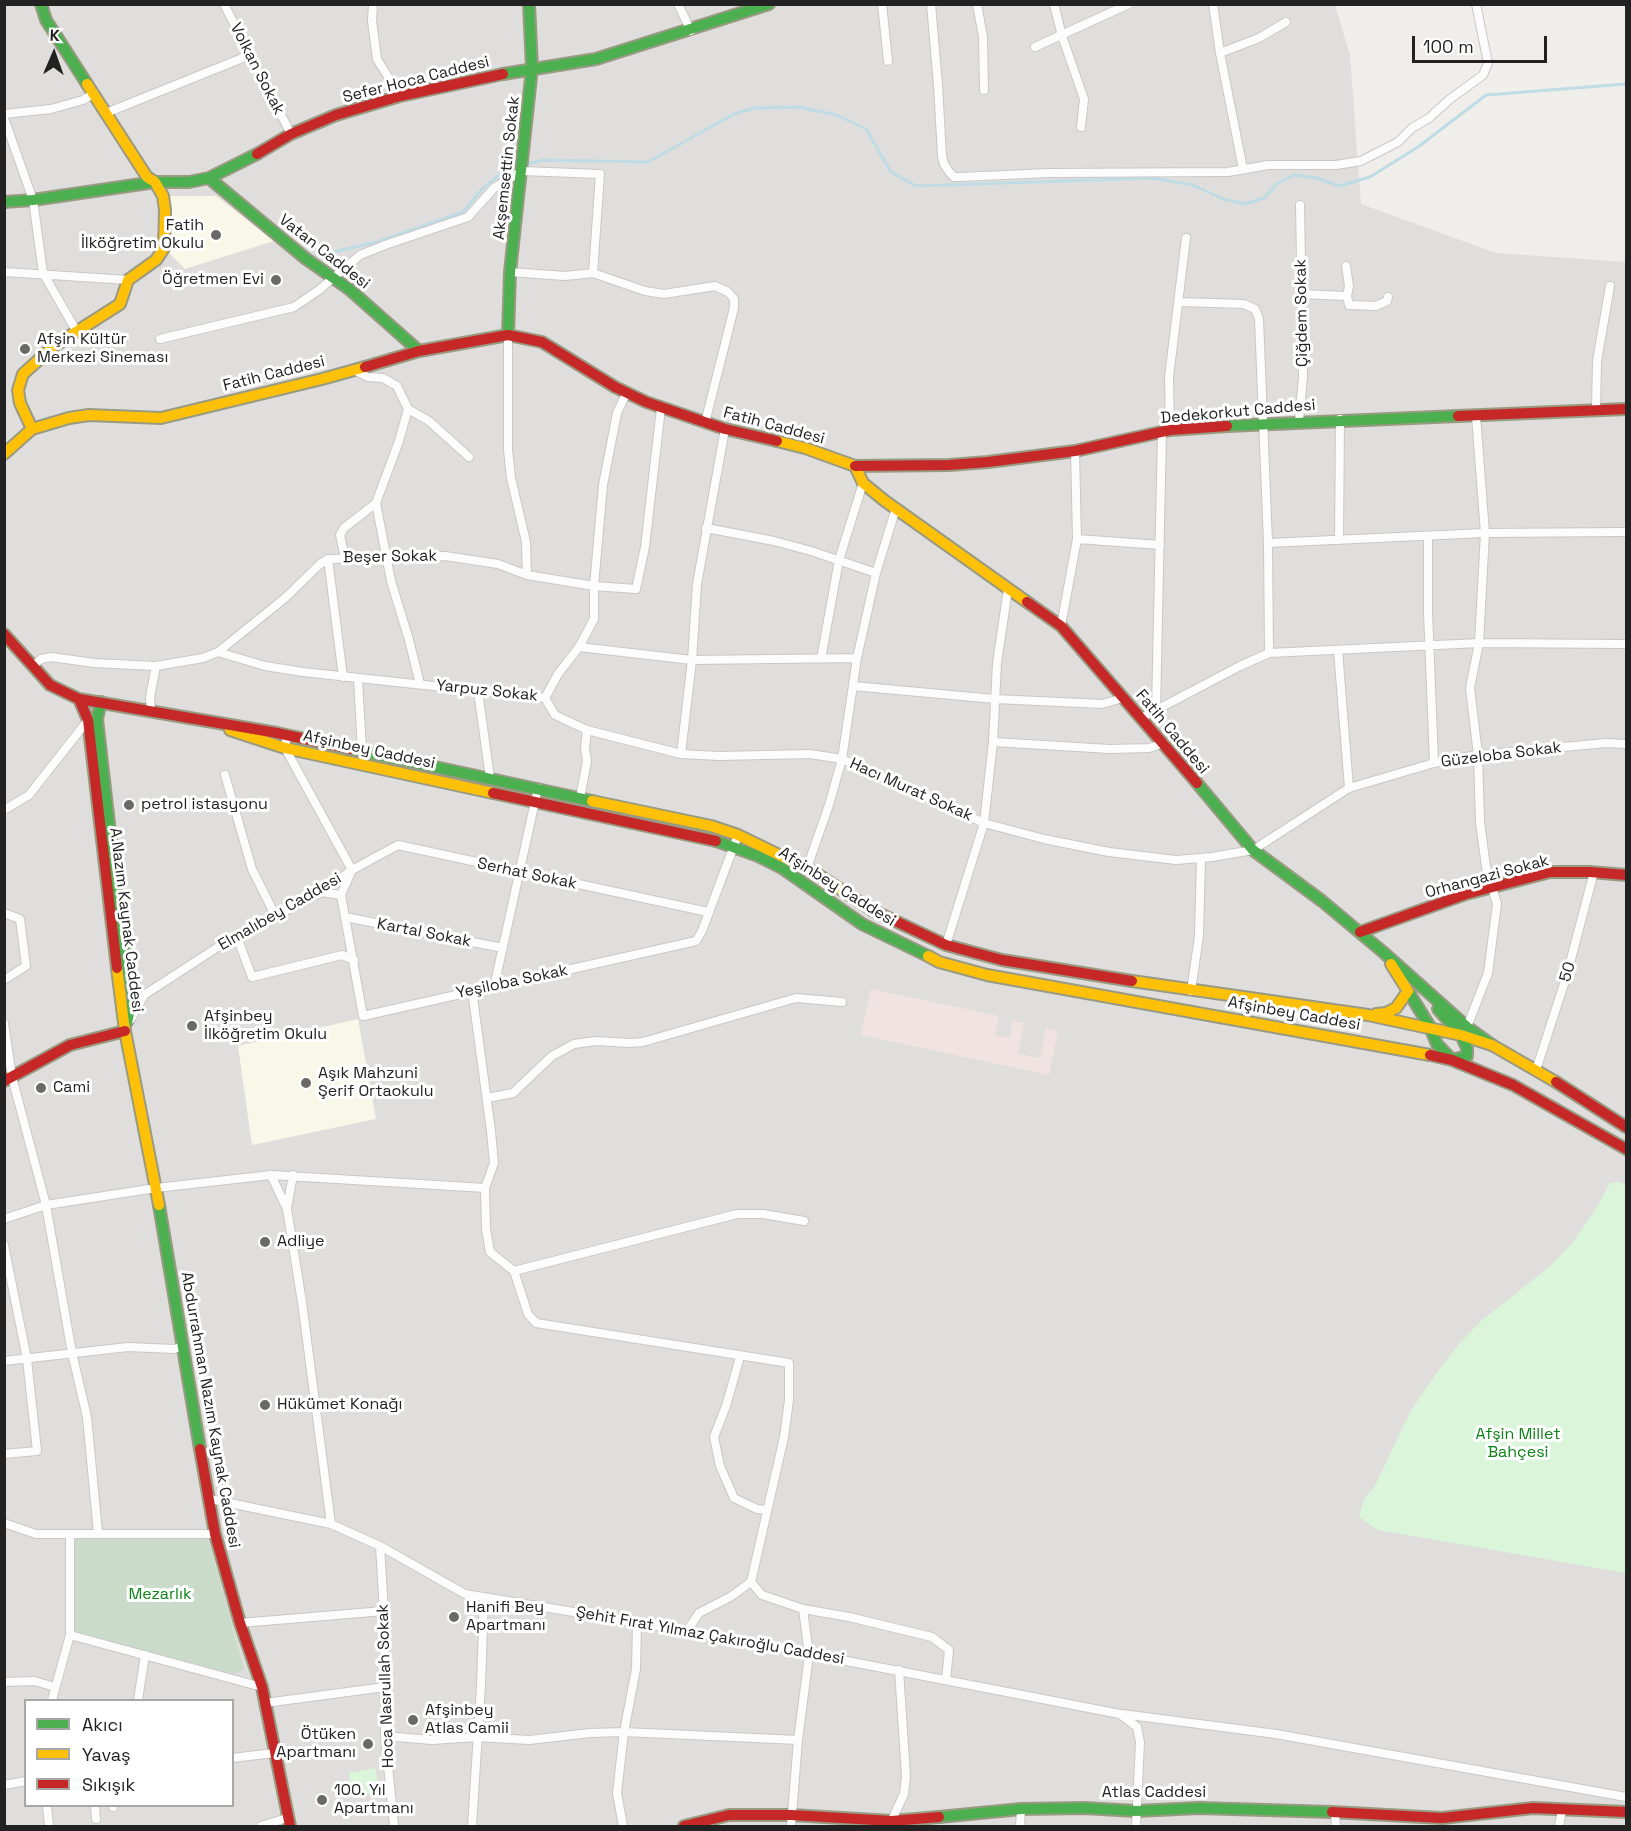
<!DOCTYPE html>
<html>
<head>
<meta charset="utf-8">
<style>
	body { margin:0 }
	#map { position:relative; width:1631px; height:1831px; overflow:hidden; background:#f0eeeb; font-family:"Space Grotesk",sans-serif }
	canvas { display:block }
	.frame { position:absolute; inset:0; border:6px solid #222; pointer-events:none }
	.legend { position:absolute; left:24px; top:1699px; width:210px; height:108px; box-sizing:border-box; background:#fff; border:2px solid #a7a7a7; margin:0; padding:8px 10px; list-style:none; font-size:18px; color:#222 }
	.legend li { display:flex; align-items:center; gap:12px; height:30px }
	.legend b { width:30px; border:2px solid #a7a7a7 }
	.north { position:absolute; left:24px; top:24px; width:60px; height:60px; -webkit-text-stroke:4px #fff; paint-order:stroke; rotate:2deg; font-size:16px; font-weight:700; line-height:24px; text-align:center; color:#222 }
	.north::after { content:''; display:block; margin:auto; width:21px; height:27px; background:#222; clip-path:polygon(50% 0,100% 100%,50% 72%,0 100%) }
	.scale { position:absolute; left:1412px; top:36px; width:135px; height:27px; box-sizing:border-box; border:3px solid #222; border-top:0; padding-left:8px; font-size:18px; line-height:21px; white-space:nowrap; color:#222; -webkit-text-stroke:4px #fff; paint-order:stroke }
</style>
</head>
<body>
<div id="map">
<canvas width="1631" height="1831"></canvas>
<div class="frame"></div>
<ul class="legend">
<li><b style="height:8px;background:#4caf50"></b>Akıcı</li>
<li><b style="height:8px;background:#ffc107"></b>Yavaş</li>
<li><b style="height:8px;background:#c62828"></b>Sıkışık</li>
</ul>
<div class="north">K</div>
<div class="scale">100 m</div>
</div>
<script>
const g = document.querySelector('canvas').getContext('2d');
g.lineJoin = 'round';
function fillPath(path, color) {
  g.fillStyle = color;
  g.fill(path, 'evenodd');
}
function toPath(rows) {
  const path = new Path2D();
  for (const r of rows) {
    path.moveTo(r[0], r[1]);
    for (let i = 2; i < r.length; i += 2) path.lineTo(r[i], r[i + 1]);
  }
  return path;
}
function stroke(path, color, width, dash) {
  g.strokeStyle = color;
  g.lineWidth = width;
  g.lineCap = dash ? 'butt' : 'round';
  g.setLineDash(dash || []);
  g.stroke(path);
}
function write(font, color, halo, rows, align = 'center') {
  g.font = font + ' "Space Grotesk",sans-serif';
  g.lineWidth = 6;
  g.setLineDash([]);
  g.textBaseline = 'middle';
  g.strokeStyle = halo;
  g.fillStyle = color;
  for (const [text, x, y, turn = 0] of rows) {
    g.save();
    g.translate(x, y);
    g.rotate((+turn || 0) * Math.PI / 180);
    g.textAlign = isNaN(turn) ? turn : align;
    if (halo) g.strokeText(text, 0, 0);
    g.fillText(text, 0, 0);
    g.restore();
  }
}
fillPath(toPath([
	[5,5,1335,5,1350,55,1361,204,1496,253,1626,262,1626,1826,5,1826],
	[26,1700,232,1700,232,1806,26,1806]
]), '#dfdedc');
fillPath(toPath([
	[871,989,999,1016,995,1035,1009,1038,1013,1021,1024,1023,1018,1054,1040,1058,1046,1028,1058,1031,1049,1075,861,1035]
]), '#f1e3e1');
fillPath(toPath([
	[163,196,216,196,274,241,185,269,164,248],
	[358,1019,376,1119,252,1145,238,1046]
]), '#f8f7e8');
fillPath(toPath([
	[70,1535,206,1537,211,1549,244,1669,235,1674,70,1635]
]), '#cadbca');
fillPath(toPath([
	[1620,1182,1626,1186,1626,1573,1378,1530,1359,1517,1364,1499,1375,1486,1410,1412,1435,1375,1459,1344,1481,1321,1548,1268,1573,1242,1597,1207,1610,1183],
	[375,1768,380,1792,353,1797,349,1773]
]), '#daf5da');
stroke(toPath([
	[526,164,544,160,648,162,734,114,754,108,798,107,837,115,866,129,891,172,916,186,1151,178,1193,185,1223,199,1245,204,1264,198,1278,183,1294,175,1317,178,1339,186,1370,177,1418,147,1486,95,1626,84],
	[311,257,377,242,463,212,483,188,503,172,519,166]
]), '#bfdbe3', 3);
const street = toPath([
	[224,4,291,134],
	[373,4,372,21,377,59,400,96],
	[678,4,691,31],
	[882,4,888,61],
	[931,4,938,85,942,156,944,164,950,173,954,177,960,177,1049,173,1228,172,1268,165,1336,165,1361,161,1398,142,1412,128,1429,118,1450,99,1483,75,1488,63,1476,4],
	[977,4,983,37,984,90],
	[1054,4,1062,36,1084,99,1081,127],
	[1213,4,1220,53,1259,38,1286,22],
	[1035,47,1129,4],
	[1220,53,1243,169],
	[106,113,250,55],
	[4,114,51,109,83,100,93,94],
	[4,118,33,200,43,273,77,332],
	[1346,266,1349,286,1347,296],
	[4,272,128,280],
	[510,272,565,276,593,273,645,291,664,294,715,286,728,292,734,299,734,308,705,423],
	[1301,294,1347,296,1349,305,1376,306,1387,301,1388,297],
	[1179,302,1244,304,1255,309,1259,319,1268,543,1269,653],
	[508,335,508,450,511,478,526,542,527,575],
	[160,339,294,307,319,290,360,255,385,245,468,217,494,188,522,171,600,174,593,273],
	[353,370,368,377,383,378,397,386,408,409,399,441,376,503,391,581,409,640,420,684],
	[408,409,429,421,469,457],
	[1596,410,1597,361,1610,286],
	[1299,421,1303,377,1300,205],
	[1170,430,1169,377,1186,238],
	[706,528,774,541,811,551,876,573],
	[1428,536,1428,612,1434,763],
	[1077,539,1160,545],
	[1339,540,1340,419],
	[1268,543,1485,533,1626,532],
	[345,558,340,535,344,528,376,503],
	[328,559,343,677],
	[1061,626,1077,539,1075,451],
	[579,647,692,660,857,658],
	[1338,650,1349,788],
	[218,652,265,666,303,672,545,698,558,674,579,647,594,619,594,586,603,485,617,413,626,394],
	[821,659,839,560,863,483],
	[34,665,41,659,51,657,94,663,156,666],
	[358,679,362,751],
	[853,686,995,699,1102,704,1123,698],
	[478,691,490,778],
	[545,698,555,715,587,730,681,754,719,756,810,754,842,759,984,823,1044,839,1109,852,1176,860,1212,857,1253,850,1349,788,1434,763,1478,755,1606,743,1626,744],
	[1156,710,1162,432],
	[151,712,150,697,156,666,203,658,218,652,285,598,320,564,328,559,445,556,498,564,527,575,594,586,636,589,645,547,661,408],
	[1141,718,1240,666,1269,653,1479,643,1626,644],
	[993,742,1110,749,1149,748,1164,743],
	[681,754,692,660,697,584,725,429],
	[225,775,252,869,276,917],
	[580,798,587,761,585,748,587,730],
	[4,810,29,795,88,720],
	[813,871,808,865,829,805,842,759,857,658,876,573,896,508],
	[321,892,341,895],
	[708,912,398,845,352,870,341,895,363,1016,696,941,702,931,738,835],
	[4,913,20,919,26,966,4,980],
	[345,917,503,948],
	[237,937,252,977,342,955,354,960],
	[946,945,984,823,993,742,997,663,1008,589],
	[494,987,538,788],
	[472,990,491,1131,494,1163,485,1188,486,1229,490,1252,514,1271,528,1314,536,1323,789,1363,789,1400,784,1437,751,1582,730,1597,699,1613,687,1631],
	[1191,991,1199,936,1201,858],
	[131,1019,144,995,218,947,321,892,352,870,285,748,287,735],
	[4,1023,12,1077,46,1205,72,1353,87,1417,98,1533],
	[1467,1027,1488,973,1497,904,1486,867,1480,822,1478,755,1470,688,1479,643,1485,533,1476,416],
	[1536,1070,1566,978,1594,872],
	[487,1098,513,1093,552,1056,574,1044,596,1041,630,1043,643,1042,796,998,842,1002],
	[271,1175,287,1209,302,1302,331,1524],
	[287,1208,293,1175],
	[4,1219,46,1205,156,1188,271,1175,485,1188],
	[4,1245,27,1359,37,1451,4,1454],
	[514,1271,737,1214,763,1214,804,1221],
	[740,1357,726,1406,714,1437,720,1466,734,1498,757,1509,767,1510],
	[4,1361,128,1347,175,1349,181,1346],
	[210,1499,331,1524,380,1546,465,1594,718,1636,1120,1714,1137,1727,1140,1742,1136,1826],
	[4,1523,36,1534,215,1534],
	[380,1546,384,1611,385,1736,394,1826],
	[751,1582,762,1595,803,1609,849,1617,932,1637,949,1650,946,1680],
	[240,1623,384,1611],
	[70,1635,262,1687],
	[4,1682,34,1681,55,1687],
	[52,1700,70,1635,70,1535],
	[138,1700,145,1655],
	[265,1703,385,1687],
	[1122,1714,1276,1734,1626,1797],
	[385,1736,432,1740,477,1737,529,1740,590,1733,624,1732,798,1740],
	[232,1758,274,1753],
	[4,1785,26,1781],
	[47,1806,49,1826],
	[95,1806,96,1819],
	[113,1806,113,1807],
	[1335,1813,1336,1826],
	[261,1826,287,1818],
	[472,1826,481,1686,484,1597],
	[623,1826,617,1793,624,1732,636,1669,637,1623],
	[791,1826,798,1740,809,1655,803,1609],
	[889,1826,904,1794,906,1776,899,1670],
	[1020,1826,1021,1809],
	[1559,1826,1562,1810]
]);
const fast = toPath([
	[41,4,46,20,87,84],
	[503,74,596,59,769,4],
	[209,178,305,258,349,289,419,351],
	[4,202,33,200,155,182,189,182,209,178,257,154],
	[508,335,510,272,532,68,529,4],
	[1227,426,1458,416],
	[101,702,97,719,122,937,133,998,127,1022],
	[352,749,592,801],
	[1197,783,1253,850,1322,901,1383,952,1467,1027,1492,1045],
	[716,841,758,856,782,868,862,924,928,956],
	[1408,991,1430,1027,1437,1044,1452,1060,1467,1056,1467,1048,1461,1035,1438,1009],
	[159,1205,200,1449],
	[939,1817,1021,1809,1084,1808,1136,1811,1199,1808,1332,1812]
]);
const slow = toPath([
	[32,429,20,403,18,390,23,374,54,346,120,304,128,280,156,260,164,248,165,210,163,196,155,182,147,177,87,84],
	[777,441,805,448,855,466,863,483,885,501,1027,602],
	[4,454,32,429,69,418,89,415,161,418,322,379,365,367],
	[230,730,285,748,493,793],
	[592,801,711,826,738,835,814,872,872,910],
	[928,956,939,962,987,975,1430,1055],
	[117,968,125,1031,159,1205],
	[1132,981,1368,1015,1461,1035,1492,1045,1556,1082],
	[1376,1014,1386,1013,1396,1008,1408,991,1391,964]
]);
const jam = toPath([
	[257,154,291,134,336,115,400,96,503,74],
	[365,367,419,351,508,335,542,342,615,387,646,402,725,429,777,441],
	[1458,416,1626,409],
	[855,466,949,465,988,462,1075,451,1170,430,1227,426],
	[1027,602,1061,626,1197,783],
	[4,634,50,685,79,699,277,733,352,749],
	[79,699,88,720,117,968],
	[493,793,716,841],
	[872,910,946,945,1002,960,1132,981],
	[1360,932,1466,894,1550,872,1590,872,1626,875],
	[1430,1055,1452,1060,1513,1085,1626,1149],
	[4,1081,70,1045,125,1031],
	[1556,1082,1626,1127],
	[200,1449,215,1534,240,1623,262,1687,290,1826],
	[1332,1812,1442,1818,1533,1808,1626,1812],
	[684,1826,729,1815,791,1815,892,1821,939,1817]
]);
stroke(street, '#c9c8c7', 10);
stroke(fast, '#999a82', 14);
stroke(slow, '#999a82', 14);
stroke(jam, '#999a82', 14);
stroke(street, '#fdfcfc', 8);
stroke(fast, '#4caf50', 10);
stroke(slow, '#ffc107', 10);
stroke(jam, '#c62828', 10);
for (const [x, y, r, color] of [
	[216,235,6,"#6a6968"],
	[276,280,6,"#6a6968"],
	[25,349,6,"#6a6968"],
	[129,805,6,"#6a6968"],
	[192,1026,6,"#6a6968"],
	[306,1083,6,"#6a6968"],
	[41,1088,6,"#6a6968"],
	[265,1242,6,"#6a6968"],
	[265,1405,6,"#6a6968"],
	[454,1617,6,"#6a6968"],
	[413,1720,6,"#6a6968"],
	[368,1744,6,"#6a6968"],
	[322,1800,6,"#6a6968"]
]) {
  const dot = new Path2D();
  dot.arc(x, y, r, 0, 2 * Math.PI);
  g.fillStyle = color;
  g.fill(dot);
  stroke(dot, '#fff', 2);
}
write('16px', '#222', '#fff', [
	["Volkan Sokak",257,69,63],
	["Sefer Hoca Caddesi",416,80,-14],
	["Akşemsettin Sokak",507,168,-84],
	["Vatan Caddesi",324,252,38],
	["Çiğdem Sokak",1302,313,-91],
	["Fatih Caddesi",274,374,-14],
	["Dedekorkut Caddesi",1238,412,-5],
	["Fatih Caddesi",774,426,15],
	["Beşer Sokak",390,557,-1],
	["Yarpuz Sokak",487,691,6],
	["Fatih Caddesi",1172,732,50],
	["Afşinbey Caddesi",369,750,12],
	["Güzeloba Sokak",1501,755,-7],
	["Hacı Murat Sokak",911,790,24],
	["Serhat Sokak",527,874,12],
	["Orhangazi Sokak",1487,877,-15],
	["Afşinbey Caddesi",837,887,32],
	["Elmalıbey Caddesi",280,912,-30],
	["A.Nazım Kaynak Caddesi",126,920,83],
	["Kartal Sokak",424,933,11],
	["50",1568,972,-73],
	["Yeşiloba Sokak",512,982,-12],
	["Afşinbey Caddesi",1294,1014,10],
	["Abdurrahman Nazım Kaynak Caddesi",210,1410,80],
	["Şehit Fırat Yılmaz Çakıroğlu Caddesi",710,1636,10],
	["Hoca Nasrullah Sokak",386,1686,-92],
	["Atlas Caddesi",1154,1793]
]);
write('16px', '#222', '#fff', [
	["Fatih",204,226,"right"],
	["İlköğretim Okulu",204,244,"right"],
	["Öğretmen Evi",264,280,"right"],
	["Afşin Kültür",37,340],
	["Merkezi Sineması",37,358],
	["petrol istasyonu",141,805],
	["Afşinbey",204,1017],
	["İlköğretim Okulu",204,1035],
	["Aşık Mahzuni",318,1074],
	["Şerif Ortaokulu",318,1092],
	["Cami",53,1088],
	["Adliye",277,1242],
	["Hükümet Konağı",277,1405],
	["Hanifi Bey",466,1608],
	["Apartmanı",466,1626],
	["Afşinbey",425,1711],
	["Atlas Camii",425,1729],
	["Ötüken",356,1735,"right"],
	["Apartmanı",356,1753,"right"],
	["100. Yıl",334,1791],
	["Apartmanı",334,1809]
], 'left');
write('16px', '#0c8416', '#fff', [
	["Afşin Millet",1518,1435],
	["Bahçesi",1518,1453],
	["Mezarlık",160,1595]
]);
</script>
</body>
</html>
